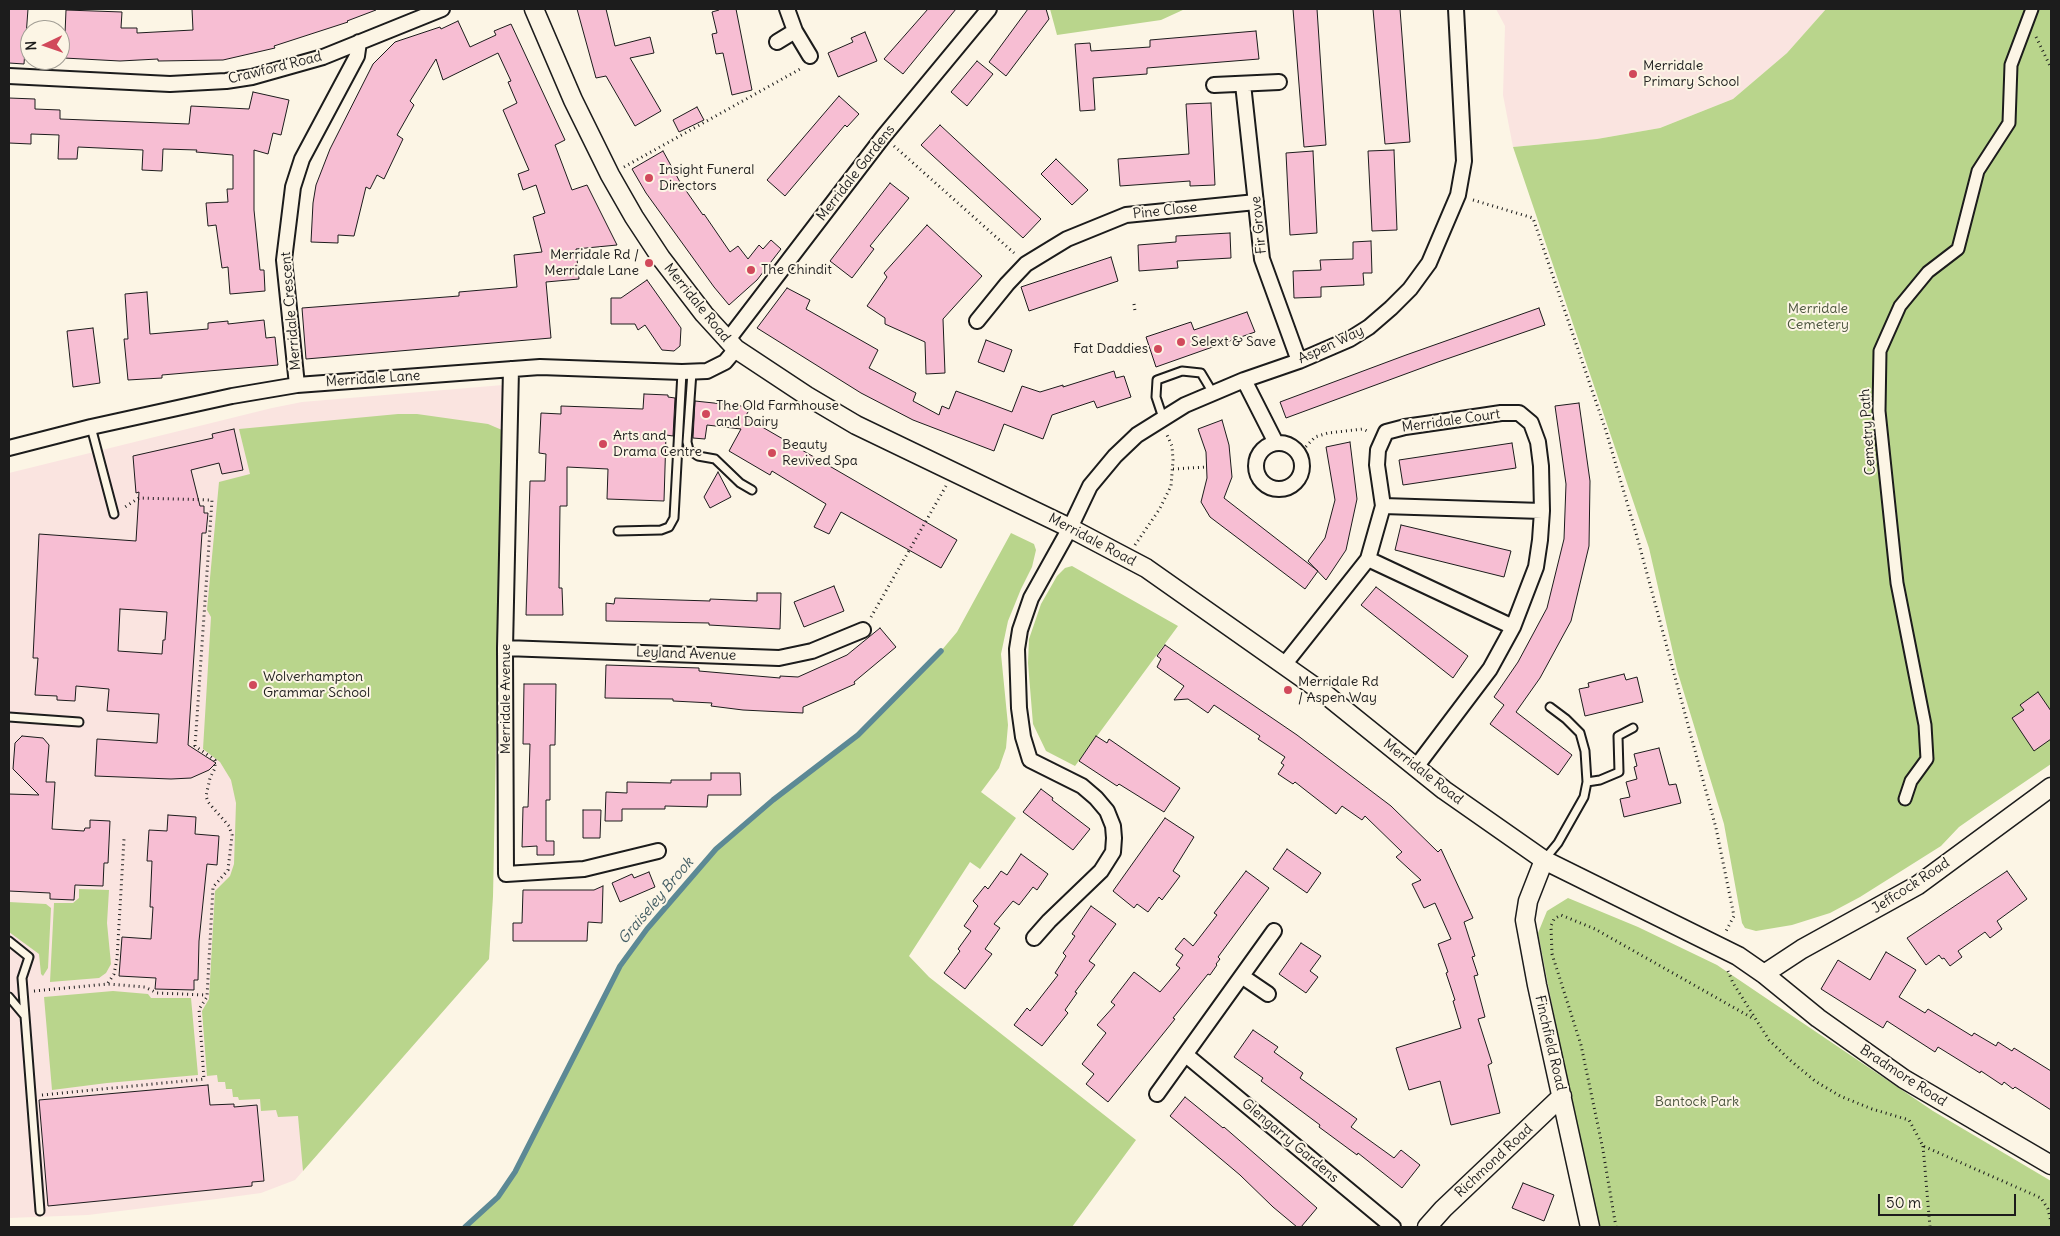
<!DOCTYPE html>
<html>
<head>
<meta charset="utf-8">
<style>
	body { margin:0 }
	#map { position:relative; width:2060px; height:1236px; overflow:hidden; background:#fcf5e5; font-family:Delius,sans-serif }
	canvas { display:block }
	.frame { position:absolute; inset:0; border:10px solid #1c1c1c; pointer-events:none }
	.north { position:absolute; left:20px; top:20px; width:50px; height:50px; box-sizing:border-box; background:#fcf5e5; border:1px solid #a29e95; border-radius:50%; rotate:267deg; font-size:14px; font-weight:700; line-height:20px; text-align:center; color:#1c1c1c }
	.north::after { content:''; display:block; margin:auto; width:18px; height:22px; background:#d1495b; clip-path:polygon(50% 0,100% 100%,50% 72%,0 100%) }
	.scale { position:absolute; left:1878px; top:1194px; width:138px; height:22px; box-sizing:border-box; border:2px solid #1c1c1c; border-top:0; padding-left:6px; font-size:15px; line-height:18px; white-space:nowrap; color:#1c1c1c; -webkit-text-stroke:4px #fcf5e5; paint-order:stroke }
</style>
</head>
<body>
<div id="map">
<canvas width="2060" height="1236"></canvas>
<div class="frame"></div>
<div class="north">N</div>
<div class="scale">50 m</div>
</div>
<script>
const g = document.querySelector('canvas').getContext('2d');
g.lineJoin = 'round';
function fillPath(path, color) {
  g.fillStyle = color;
  g.fill(path, 'evenodd');
}
function toPath(rows) {
  const path = new Path2D();
  for (const r of rows) {
    if (r.length === 3) {
      path.moveTo(r[0] + r[2], r[1]);
      path.arc(r[0], r[1], r[2], 0, 2 * Math.PI);
      continue;
    }
    path.moveTo(r[0], r[1]);
    for (let i = 2; i < r.length; i += 2) path.lineTo(r[i], r[i + 1]);
  }
  return path;
}
function stroke(path, color, width, dash) {
  g.strokeStyle = color;
  g.lineWidth = width;
  g.lineCap = dash ? 'butt' : 'round';
  g.setLineDash(dash || []);
  g.stroke(path);
}
function write(font, color, halo, rows, align = 'center') {
  g.font = font + ' Delius,sans-serif';
  g.lineWidth = 4;
  g.setLineDash([]);
  g.textBaseline = 'middle';
  g.strokeStyle = halo;
  g.fillStyle = color;
  for (const [text, x, y, turn = 0] of rows) {
    g.save();
    g.translate(x, y);
    g.rotate((+turn || 0) * Math.PI / 180);
    g.textAlign = isNaN(turn) ? turn : align;
    if (halo) g.strokeText(text, 0, 0);
    g.fillText(text, 0, 0);
    g.restore();
  }
}
fillPath(toPath([
	[1496,9,1826,9,1787,53,1733,99,1660,128,1597,139,1513,147,1503,95,1505,26],
	[503,385,493,896,489,959,295,1180,261,1193,209,1200,88,1215,9,1218,9,473,272,408,302,402]
]), '#fae4e0');
fillPath(toPath([
	[1050,9,1185,9,1161,20,1057,35],
	[1826,9,2051,9,2051,764,1979,813,1959,827,1941,846,1860,897,1830,913,1792,925,1756,931,1745,928,1742,923,1724,824,1677,670,1649,548,1513,147,1597,139,1660,128,1733,99,1787,53],
	[398,414,417,414,488,424,502,430,493,896,489,959,303,1171,298,1116,278,1117,276,1110,261,1111,260,1099,239,1100,238,1097,233,1097,232,1089,226,1089,225,1082,218,1082,217,1075,207,1076,202,1011,209,999,215,891,230,876,234,864,236,803,231,780,220,762,203,749,211,617,207,610,219,482,250,474,239,429],
	[1011,533,1034,544,1036,550,1032,567,1021,589,1008,621,1001,654,1008,725,1006,748,999,768,981,792,1016,818,980,869,970,862,909,956,929,977,1136,1140,1072,1227,465,1227,498,1197,515,1172,620,966,647,929,716,849,773,800,858,735,941,651,957,632],
	[1072,566,1178,626,1075,766,1046,751,1033,724,1028,663,1029,639,1041,604,1057,576,1065,568],
	[79,889,109,890,107,923,111,964,106,973,99,978,50,982,54,903,73,903,79,898],
	[1568,898,1638,927,1717,965,1933,1111,2051,1181,2051,1227,1595,1227,1538,933,1547,911],
	[9,902,46,904,51,908,48,968,43,976,41,974,39,954,9,932],
	[113,991,148,994,151,998,191,998,198,1075,107,1083,52,1090,44,997]
]), '#b9d58c');
stroke(toPath([
	[465,1227,498,1197,515,1172,620,966,647,929,716,849,773,800,858,735,941,651]
]), '#5c8995', 5.5);
const building = toPath([
	[9,9,28,9,24,64,9,63,9,9],
	[192,9,376,9,376,10,347,21,348,22,274,46,275,48,223,60,158,61,158,59,120,61,64,58,66,10,122,12,121,28,137,28,137,33,193,30,192,9],
	[577,9,606,9,615,46,650,37,654,53,630,58,661,111,635,126,606,76,596,78,577,9],
	[719,9,736,9,752,90,732,95,723,53,716,54,712,34,717,33,712,12,719,10,719,9],
	[928,9,956,9,903,74,884,59,928,9],
	[1028,9,1046,9,1049,19,1006,76,989,62,1028,9],
	[1293,9,1317,9,1326,145,1304,147,1293,9],
	[1373,9,1400,9,1410,142,1385,144,1373,9],
	[458,21,470,47,496,35,494,31,511,24,565,140,555,145,572,190,587,185,617,245,576,249,579,279,546,282,551,338,306,359,302,308,459,296,459,292,517,287,514,255,542,252,533,217,545,213,536,185,523,190,518,174,529,170,503,110,517,103,508,82,511,81,498,53,443,80,436,59,410,101,414,105,397,135,403,139,384,179,377,175,370,189,366,187,354,236,338,235,338,243,311,242,313,203,316,185,330,149,373,64,395,42,440,27,441,29,458,21],
	[1256,31,1259,59,1147,68,1147,74,1093,78,1095,110,1080,111,1075,44,1090,43,1091,51,1150,47,1150,40,1256,31],
	[865,32,877,61,838,77,828,53,853,42,851,38,865,32],
	[977,61,993,74,967,106,951,92,977,61],
	[253,92,289,100,281,135,273,133,268,154,254,150,254,210,260,270,264,270,265,291,230,294,228,267,222,268,216,225,208,226,206,203,228,202,227,189,233,189,233,155,196,152,197,150,163,149,162,171,142,170,143,150,78,147,77,159,58,159,59,135,31,134,31,144,9,143,9,98,35,99,35,109,60,110,60,119,189,124,191,106,249,109,253,92],
	[839,96,859,114,847,127,845,125,785,196,767,180,839,96],
	[1211,103,1215,185,1190,186,1190,181,1120,186,1118,159,1189,154,1186,104,1211,103],
	[697,107,704,120,679,132,673,120,697,107],
	[940,125,1041,219,1023,238,921,145,940,125],
	[1394,150,1397,230,1372,231,1368,151,1394,150],
	[663,151,680,182,703,215,704,214,730,252,738,246,748,259,759,245,763,249,771,240,781,249,757,280,729,305,714,287,646,193,632,169,663,151],
	[1313,151,1317,233,1290,235,1286,153,1313,151],
	[1056,159,1088,190,1072,205,1041,174,1056,159],
	[890,183,909,198,870,246,874,249,852,278,830,261,890,183],
	[927,225,982,276,943,319,945,373,926,374,925,342,885,324,885,318,867,306,887,277,884,273,927,225],
	[1230,233,1231,258,1177,261,1178,268,1139,271,1138,245,1176,242,1176,236,1230,233],
	[1371,241,1372,273,1363,273,1364,285,1321,287,1321,297,1294,298,1293,271,1321,270,1320,260,1353,259,1353,242,1371,241],
	[1111,257,1118,281,1029,311,1021,287,1111,257],
	[647,280,681,328,680,346,674,351,662,350,645,325,638,330,635,324,611,324,611,298,621,298,647,280],
	[787,288,810,300,806,309,878,350,869,368,916,393,913,401,939,415,942,406,949,409,956,391,1012,412,1022,386,1040,392,1063,385,1063,387,1114,371,1116,378,1124,376,1131,397,1097,408,1094,401,1052,415,1043,439,1004,424,994,451,913,420,861,393,757,328,787,288],
	[147,292,150,334,208,329,208,323,228,321,228,324,264,320,266,338,275,337,278,365,162,375,162,378,128,380,124,339,128,339,125,294,147,292],
	[1539,308,1545,325,1438,362,1286,418,1280,402,1406,355,1539,308],
	[1247,312,1255,332,1156,367,1146,337,1191,322,1194,330,1247,312],
	[93,328,100,383,73,387,67,331,93,328],
	[986,340,1012,350,1004,372,978,362,986,340],
	[644,394,668,395,668,397,675,398,673,436,666,435,664,501,607,499,608,469,567,467,567,506,560,506,559,588,562,588,563,615,526,615,530,481,545,481,546,454,539,453,541,413,561,414,561,406,643,409,644,394],
	[695,401,751,407,745,417,957,540,941,568,841,512,829,534,814,527,826,504,772,471,770,475,729,451,741,429,707,425,705,439,693,438,695,401],
	[1579,403,1590,481,1589,546,1571,621,1540,678,1516,712,1572,755,1558,775,1490,724,1504,705,1494,697,1518,662,1547,608,1564,539,1566,484,1555,406,1579,403],
	[1222,420,1229,445,1232,477,1224,498,1318,571,1305,589,1210,517,1201,502,1207,478,1206,452,1198,429,1222,420],
	[234,429,243,470,222,474,219,463,191,470,200,506,204,506,204,513,208,513,206,533,202,533,188,745,216,763,209,770,191,778,171,779,95,776,97,739,157,743,159,714,107,711,109,689,76,686,75,701,57,700,57,696,35,695,38,658,33,658,39,534,136,541,139,492,136,493,133,456,213,438,212,434,234,429],
	[120,609,167,612,165,640,163,640,162,654,118,651,120,609],
	[1350,442,1357,499,1346,550,1326,580,1308,561,1325,538,1335,500,1326,447,1350,442],
	[1512,443,1516,468,1403,485,1399,460,1512,443],
	[718,472,731,497,710,508,704,497,718,472],
	[1401,525,1511,551,1504,577,1395,550,1401,525],
	[834,586,844,611,804,627,794,602,834,586],
	[1376,587,1468,656,1453,678,1361,605,1376,587],
	[757,593,781,593,780,629,709,625,709,623,606,621,606,603,614,604,615,598,710,601,710,599,757,601,757,593],
	[880,628,896,647,854,682,855,684,803,707,803,713,743,710,711,706,712,703,673,701,673,699,605,698,606,665,699,668,699,671,780,678,780,676,798,677,847,655,880,628],
	[1165,645,1297,735,1391,806,1438,852,1441,849,1473,918,1464,922,1475,956,1472,957,1478,975,1474,976,1485,1017,1478,1019,1492,1063,1488,1065,1500,1113,1451,1125,1440,1081,1409,1090,1396,1048,1461,1028,1453,1001,1455,1000,1446,973,1448,972,1438,944,1451,939,1435,903,1424,908,1412,884,1421,880,1396,857,1402,852,1365,816,1362,820,1342,806,1336,814,1295,782,1293,784,1278,774,1284,765,1281,763,1285,757,1258,739,1260,736,1214,705,1208,713,1188,699,1174,700,1184,686,1157,667,1161,659,1157,656,1165,645],
	[1624,674,1626,680,1637,677,1643,702,1585,716,1579,689,1589,687,1588,683,1624,674],
	[524,684,556,684,555,745,550,745,550,800,546,800,546,841,554,841,554,855,537,855,537,846,522,847,523,807,528,807,530,744,523,744,524,684],
	[2038,692,2051,711,2051,739,2034,751,2012,718,2024,710,2020,705,2038,692],
	[22,736,43,738,49,745,46,782,55,782,52,829,84,831,85,828,90,828,90,820,110,821,108,863,104,863,103,886,75,885,74,900,50,899,50,893,9,891,9,794,39,795,13,769,15,743,22,736],
	[1096,736,1107,743,1109,739,1180,788,1164,812,1119,784,1117,786,1079,761,1096,736],
	[1659,748,1669,785,1676,784,1681,803,1624,817,1620,799,1630,797,1626,782,1637,779,1634,767,1637,766,1634,754,1659,748],
	[711,773,740,773,741,795,708,795,707,807,665,806,665,809,622,809,622,821,605,821,606,792,627,793,627,782,671,783,671,780,711,780,711,773],
	[1041,789,1053,798,1052,800,1090,829,1073,850,1023,812,1041,789],
	[583,810,601,810,600,838,583,838,583,810],
	[168,815,196,817,195,834,219,836,217,865,207,864,199,941,198,980,194,980,194,990,155,989,156,978,119,976,122,937,151,939,153,907,150,907,152,861,147,861,149,830,167,831,168,815],
	[1165,818,1194,837,1173,871,1180,876,1162,900,1159,897,1148,912,1137,904,1134,908,1113,891,1165,818],
	[1287,849,1321,873,1307,893,1273,869,1287,849],
	[1021,854,1048,874,1037,890,1033,887,1019,905,1013,901,994,924,1000,928,985,949,992,954,965,989,944,973,960,951,958,949,971,931,964,926,978,906,973,901,985,886,988,889,1001,871,1007,875,1021,854],
	[1246,871,1269,888,1218,957,1220,959,1216,964,1217,965,1210,975,1208,974,1173,1018,1175,1019,1108,1102,1086,1084,1094,1074,1082,1064,1106,1033,1097,1025,1115,1005,1111,1002,1134,972,1160,992,1180,968,1176,965,1183,955,1175,949,1184,938,1193,946,1217,915,1214,913,1246,871],
	[2007,871,2027,899,1997,921,2002,929,1990,938,1985,932,1958,951,1962,957,1950,966,1944,958,1942,959,1939,955,1926,965,1907,938,2007,871],
	[649,872,655,887,620,902,612,883,632,874,634,878,649,872],
	[603,886,602,923,588,922,587,941,513,941,513,923,522,923,523,890,594,890,603,886],
	[1091,906,1116,924,1089,961,1095,965,1075,992,1077,993,1065,1010,1068,1013,1042,1046,1014,1025,1027,1008,1030,1011,1058,975,1055,973,1066,956,1063,953,1075,936,1072,934,1091,906],
	[1301,943,1321,956,1310,971,1318,977,1306,993,1279,974,1301,943],
	[1886,952,1916,970,1899,997,1925,1013,1928,1009,1972,1036,1974,1033,1996,1046,1998,1042,2012,1051,2014,1048,2051,1071,2051,1110,2015,1087,2013,1089,2004,1082,2002,1085,1981,1071,1980,1073,1938,1047,1935,1052,1887,1021,1883,1028,1821,989,1838,960,1870,980,1886,952],
	[1253,1030,1278,1047,1274,1052,1303,1073,1300,1078,1357,1119,1351,1127,1394,1158,1401,1150,1420,1165,1402,1188,1358,1153,1357,1155,1319,1127,1320,1125,1261,1081,1263,1078,1234,1057,1253,1030],
	[208,1085,210,1105,234,1104,234,1107,257,1105,264,1181,252,1182,252,1186,48,1206,39,1100,208,1085],
	[1185,1097,1223,1128,1224,1127,1317,1208,1301,1227,1297,1227,1273,1207,1240,1175,1170,1116,1185,1097],
	[1523,1183,1554,1195,1544,1221,1512,1208,1523,1183]
]);
fillPath(building, '#f7bed3');
stroke(building, '#1c1c1c', 1);
const service = toPath([
	[692,372,687,442,689,450,698,456,715,459,740,483,752,490],
	[1163,418,1156,397,1157,380,1182,371,1201,373,1213,393],
	[91,427,114,514],
	[618,531,661,530,669,527,674,518,682,372],
	[9,717,79,722],
	[1587,782,1600,780,1619,772,1618,736,1633,728],
	[1544,860,1558,843,1584,797,1587,782,1585,751,1580,733,1566,719,1550,707],
	[9,941,29,957,22,978,25,1016],
	[9,997,25,1016,40,1211]
]);
const pedestrian = toPath([
	[1905,799,1911,781,1927,759,1925,725,1897,583,1879,411,1880,351,1900,306,1928,272,1958,249,1978,171,2009,123,2011,65,2032,9]
]);
const minor = toPath([
	[787,9,795,31,810,56],
	[777,42,795,31],
	[9,76,170,84,226,81,252,77,323,57,442,9],
	[1243,84,1262,259,1299,361],
	[1214,85,1279,82],
	[977,321,1007,284,1026,264,1067,239,1126,215,1256,202],
	[727,341,883,137,989,9],
	[511,369,505,648,506,874,584,869,658,851],
	[1244,380,1276,443],
	[297,385,284,260,293,187,302,159,357,56,359,42],
	[1279,466,23],
	[9,448,91,427,232,396,297,385,540,367,682,372,707,371,725,362,736,349],
	[1383,506,1542,511],
	[1368,559,1513,627],
	[505,648,779,658,812,651,863,630],
	[1284,665,1368,559,1383,506,1377,465,1378,450,1386,432,1405,427,1481,416,1501,413,1519,413,1531,423,1538,442,1541,466,1542,511,1540,540,1536,567,1513,627,1490,669,1416,767],
	[1034,938,1049,921,1101,871,1113,852,1114,838,1113,826,1107,811,1096,798,1082,786,1030,760,1023,737,1019,708,1017,649,1020,630,1031,598,1070,528,1090,486,1115,456,1137,435,1185,405,1244,380,1299,361,1350,339,1369,327,1391,308,1410,289,1429,263,1458,195,1464,161,1456,9],
	[1243,977,1268,994],
	[1186,1055,1393,1227],
	[1157,1094,1274,931]
]);
const tertiary = toPath([
	[534,9,573,100,610,175,634,217,661,258,704,314,736,349,807,396,856,425,1070,528,1146,568,1325,694,1444,790,1544,860,1738,956,1764,974,1818,1018,1904,1079,2051,1165],
	[1544,860,1528,901,1525,920,1537,985,1590,1227],
	[1764,974,1802,949,1918,885,2051,787],
	[1427,1227,1443,1209,1562,1096]
]);
stroke(service, '#1c1c1c', 11);
stroke(pedestrian, '#1c1c1c', 15);
stroke(minor, '#1c1c1c', 18);
stroke(tertiary, '#1c1c1c', 21);
stroke(toPath([
	[2036,37,2051,68],
	[894,146,1014,253],
	[624,167,802,68],
	[1473,200,1533,218,1606,431,1636,533,1716,828,1734,916,1726,931],
	[1134,304,1135,311],
	[1299,454,1315,437,1328,433,1363,429,1369,432],
	[1173,469,1206,467],
	[1135,545,1159,510,1171,486,1173,460,1172,446,1167,435],
	[871,617,946,486],
	[1728,971,1733,983,1769,1040,1791,1061,1815,1081,1840,1096,1872,1109,1909,1120,1923,1146,2041,1198,2048,1209,2051,1222],
	[108,983,114,974,117,959,124,839],
	[34,991,108,984,145,987,157,993,206,995],
	[42,1095,204,1079,199,1009,207,997,213,887,228,870,232,835,229,826,208,802,206,796,210,778,215,768,215,760,195,746,212,500,139,498,125,507],
	[1923,1146,1930,1227],
	[1616,1227,1602,1145,1581,1045,1552,954,1551,926,1554,919,1561,915,1595,929,1754,1019]
]), '#1c1c1c', 3, [1, 4]);
stroke(service, '#fcf5e5', 7);
stroke(pedestrian, '#fcf5e5', 11);
stroke(minor, '#fcf5e5', 14);
stroke(tertiary, '#fcf5e5', 18);
for (const [x, y, r, color] of [
	[1633,74,5,"#d1495b"],
	[649,178,5,"#d1495b"],
	[649,263,5,"#d1495b"],
	[751,270,5,"#d1495b"],
	[1181,342,5,"#d1495b"],
	[1158,349,5,"#d1495b"],
	[706,414,5,"#d1495b"],
	[603,444,5,"#d1495b"],
	[772,453,5,"#d1495b"],
	[253,685,5,"#d1495b"],
	[1288,690,5,"#d1495b"]
]) {
  const dot = new Path2D();
  dot.arc(x, y, r, 0, 2 * Math.PI);
  g.fillStyle = color;
  g.fill(dot);
  stroke(dot, '#fcf5e5', 2);
}
write('14px', '#1c1c1c', '#fcf5e5', [
	["Merridale",1643,66],
	["Primary School",1643,82],
	["Insight Funeral",659,170],
	["Directors",659,186],
	["Merridale Rd /",639,255,"right"],
	["Merridale Lane",639,271,"right"],
	["The Chindit",761,270],
	["Selext & Save",1191,342],
	["Fat Daddies",1148,349,"right"],
	["The Old Farmhouse",716,406],
	["and Dairy",716,422],
	["Arts and",613,436],
	["Drama Centre",613,452],
	["Beauty",782,445],
	["Revived Spa",782,461],
	["Wolverhampton",263,677],
	["Grammar School",263,693],
	["Merridale Rd",1298,682],
	["/ Aspen Way",1298,698]
], 'left');
write('14px', '#1c1c1c', '#fcf5e5', [
	["Crawford Road",275,68,-14],
	["Merridale Gardens",856,173,-52],
	["Pine Close",1165,211,-6],
	["Fir Grove",1259,225,-96],
	["Merridale Road",697,303,51],
	["Merridale Crescent",291,311,-95],
	["Aspen Way",1331,345,-25],
	["Merridale Lane",373,379,-4],
	["Merridale Court",1451,421,-8],
	["Cemetry Path",1868,432,-94],
	["Merridale Road",1092,540,28],
	["Leyland Avenue",686,654,2],
	["Merridale Avenue",506,699,-90],
	["Merridale Road",1423,772,38],
	["Jeffcock Road",1911,886,-33],
	["Finchfield Road",1550,1043,77],
	["Bradmore Road",1903,1076,33],
	["Glengarry Gardens",1290,1141,40],
	["Richmond Road",1494,1161,-43]
]);
write('14px', '#4b543e', '#fcf5e5', [
	["Merridale",1818,309],
	["Cemetery",1818,325],
	["Bantock Park",1697,1102]
]);
write('italic 15px', '#415c63', '#fcf5e5', [
	["Graiseley Brook",656,901,-50]
]);
</script>
</body>
</html>
